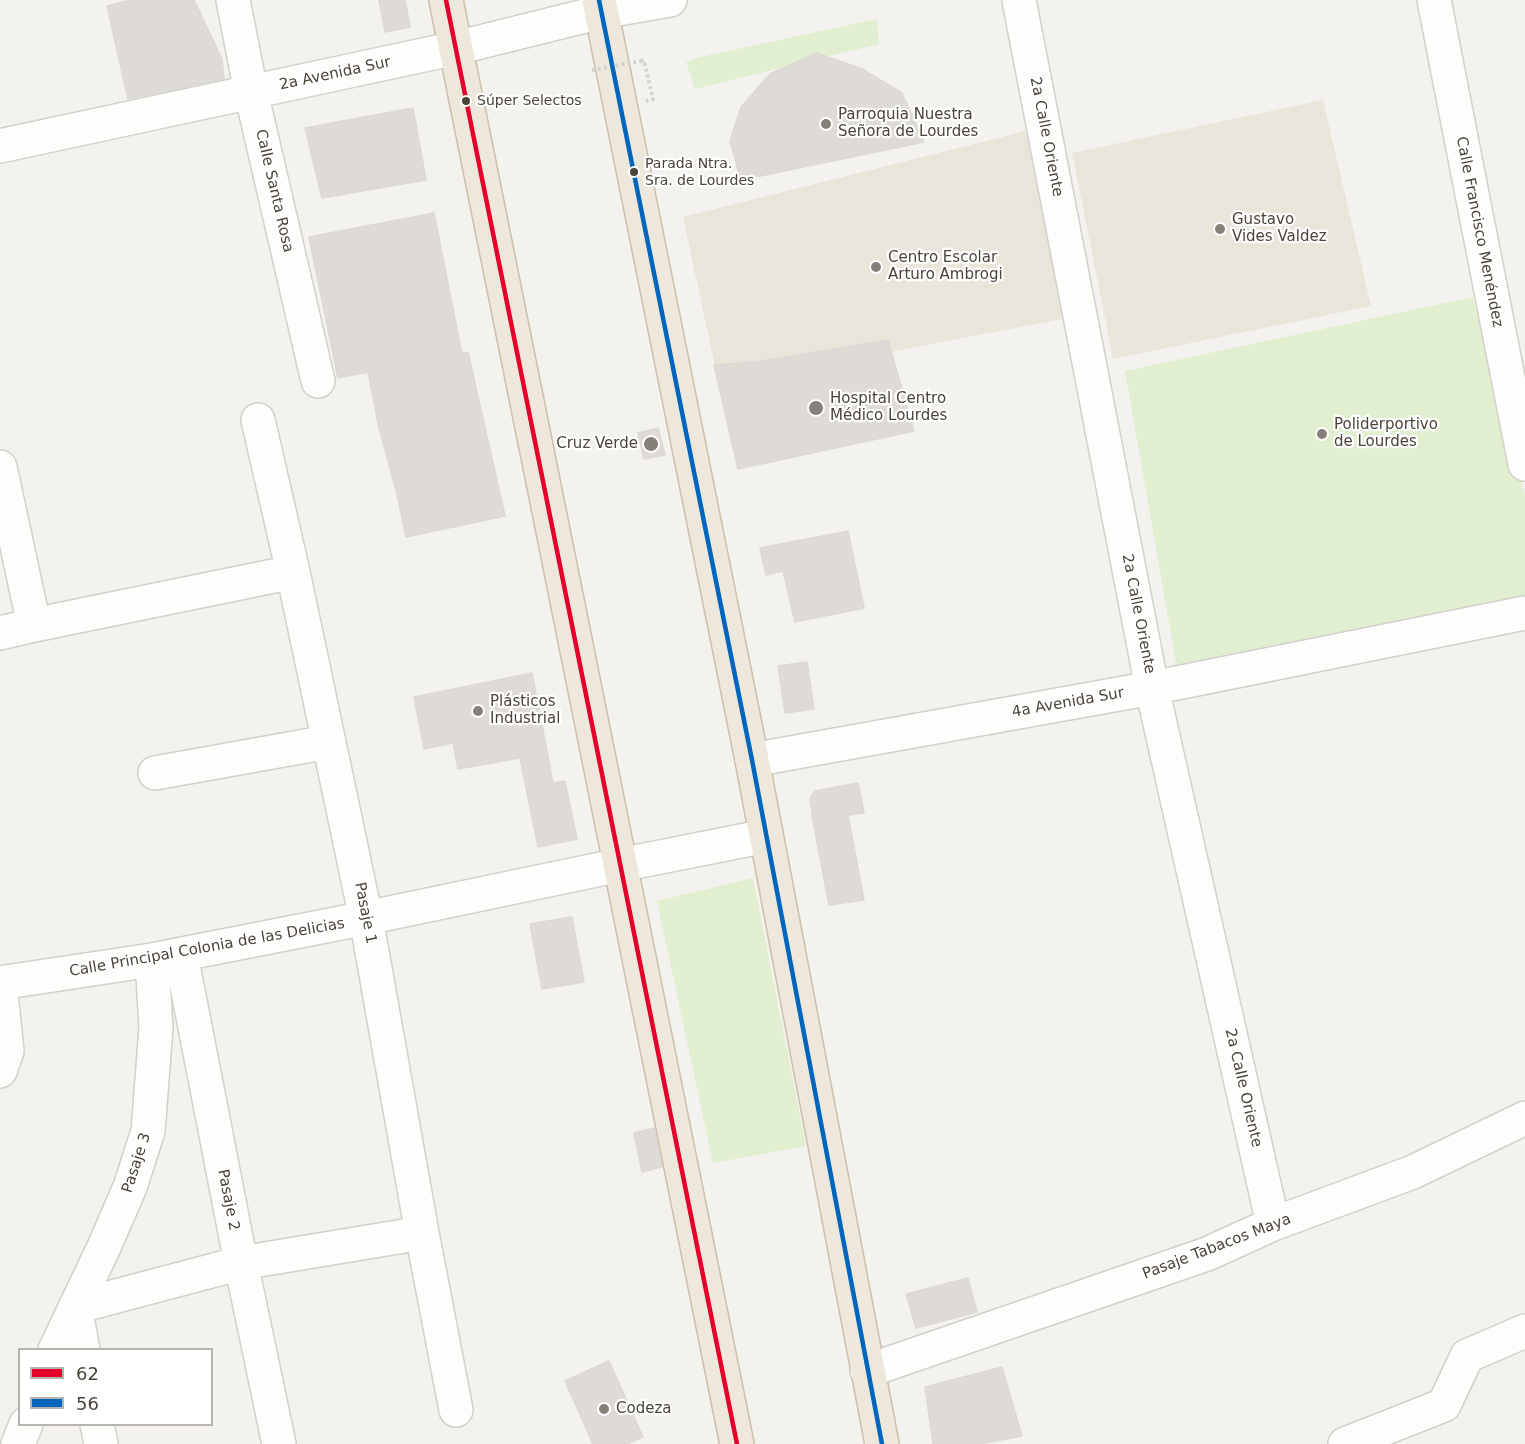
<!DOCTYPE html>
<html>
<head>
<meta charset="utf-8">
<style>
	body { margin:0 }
	#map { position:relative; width:1525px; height:1444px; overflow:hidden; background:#f4f2ee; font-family:"DejaVu Sans",sans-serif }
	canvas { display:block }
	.legend { position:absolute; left:18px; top:1348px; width:195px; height:78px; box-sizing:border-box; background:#fff; border:2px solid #b7b4b0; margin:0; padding:8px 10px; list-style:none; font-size:18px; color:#4b4439 }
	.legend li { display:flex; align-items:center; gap:12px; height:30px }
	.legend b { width:30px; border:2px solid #b7b4b0 }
</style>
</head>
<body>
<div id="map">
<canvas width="1525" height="1444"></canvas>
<ul class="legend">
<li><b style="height:8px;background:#e4002b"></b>62</li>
<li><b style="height:8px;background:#0065bd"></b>56</li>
</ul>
</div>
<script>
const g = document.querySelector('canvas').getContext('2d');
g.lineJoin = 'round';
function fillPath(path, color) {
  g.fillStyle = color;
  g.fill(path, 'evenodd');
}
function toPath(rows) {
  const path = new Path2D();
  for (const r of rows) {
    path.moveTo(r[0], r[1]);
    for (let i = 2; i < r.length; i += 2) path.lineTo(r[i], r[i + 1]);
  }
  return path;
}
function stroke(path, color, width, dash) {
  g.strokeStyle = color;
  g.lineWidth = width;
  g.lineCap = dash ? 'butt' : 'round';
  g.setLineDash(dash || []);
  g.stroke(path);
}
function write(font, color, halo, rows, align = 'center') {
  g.font = font + ' "DejaVu Sans",sans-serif';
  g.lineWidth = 4.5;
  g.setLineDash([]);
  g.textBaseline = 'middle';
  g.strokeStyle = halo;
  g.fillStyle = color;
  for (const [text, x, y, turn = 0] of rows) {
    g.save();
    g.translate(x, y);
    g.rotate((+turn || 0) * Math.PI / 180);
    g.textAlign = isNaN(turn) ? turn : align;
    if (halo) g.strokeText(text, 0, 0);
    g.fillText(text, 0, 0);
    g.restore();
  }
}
fillPath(toPath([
	[1323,100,1371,306,1113,359,1072,153],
	[1026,131,1072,317,719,385,683,217]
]), '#eae5da');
fillPath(toPath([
	[877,19,879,44,695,89,686,62,696,58],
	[1473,297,1525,496,1525,606,1180,686,1125,371],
	[753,878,806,1146,713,1163,657,901]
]), '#e1eecf');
const building = toPath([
	[131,0,194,0,222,59,224,79,128,99,107,6,131,0],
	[379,0,405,0,410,27,385,32,379,0],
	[817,53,862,69,902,93,924,142,741,180,730,141,741,107,770,74,817,53],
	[413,108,426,180,322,198,305,128,413,108],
	[434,213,462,354,468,352,505,516,406,537,396,490,379,428,368,372,338,378,309,237,434,213],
	[888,340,914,431,738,469,714,365,755,362,888,340],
	[658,428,665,455,644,459,638,433,658,428],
	[848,531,864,608,795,622,783,571,766,575,760,548,848,531],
	[807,662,814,709,785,713,778,666,807,662],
	[532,673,553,783,565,781,577,839,538,847,520,758,458,769,453,743,424,749,414,697,532,673],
	[858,783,864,813,848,815,864,900,829,905,813,821,810,798,815,791,858,783],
	[572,917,584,982,542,989,530,924,572,917],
	[654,1128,662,1167,642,1172,634,1133,654,1128],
	[968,1278,977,1312,916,1328,906,1294,968,1278],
	[609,1361,643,1437,627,1444,593,1444,565,1381,609,1361],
	[1002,1367,1022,1436,980,1444,933,1444,925,1387,1002,1367]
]);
fillPath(building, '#dedbd6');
stroke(building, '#dcd9d4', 1.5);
const minor = toPath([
	[233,0,251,92,318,381],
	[1019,0,1152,688,1273,1224],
	[1434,0,1525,464],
	[0,146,456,48,601,12,670,0],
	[258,420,293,572,366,918,422,1233,456,1410],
	[0,467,34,625],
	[0,633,34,625,293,572],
	[752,760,1152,688,1525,613],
	[155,773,328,742],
	[181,955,241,1263,279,1444],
	[0,983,152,960,366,918,620,865,766,836],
	[0,983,7,1051,0,1071],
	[55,1350,104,1247,130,1187,148,1131,156,1028,152,960],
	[83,1350,75,1307,241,1263,422,1233],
	[867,1371,1207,1254,1273,1224,1413,1172,1525,1118],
	[97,1424,101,1444],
	[18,1444,26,1424],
	[1345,1444,1444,1405,1467,1356,1525,1331]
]);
const highway = toPath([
	[446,0,737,1444],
	[599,0,752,760,882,1444]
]);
stroke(minor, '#d2d0cb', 36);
stroke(highway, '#ccbfa9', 36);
stroke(toPath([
	[641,61,644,60,653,99,646,101]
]), '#d3d2cc', 4, [3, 3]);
stroke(minor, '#fdfdfc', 33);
stroke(highway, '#ede8db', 33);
stroke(toPath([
	[592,70,641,61]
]), '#d3d2cc', 4, [3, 3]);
stroke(toPath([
	[446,0,737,1444]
]), '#e4002b', 4.5);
stroke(toPath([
	[599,0,752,760,882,1444]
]), '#0065bd', 4.5);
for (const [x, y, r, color] of [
	[466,101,5,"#4b4439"],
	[826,124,6,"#868178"],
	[634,172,5,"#4b4439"],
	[1220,229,6,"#868178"],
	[876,267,6,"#868178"],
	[816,408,8,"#868178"],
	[1322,434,6,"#868178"],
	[651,444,8,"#868178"],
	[478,711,6,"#868178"],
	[604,1409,6,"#868178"]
]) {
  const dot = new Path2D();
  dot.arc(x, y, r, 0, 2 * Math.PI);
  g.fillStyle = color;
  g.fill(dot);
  stroke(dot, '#fff', 2);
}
write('14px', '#4b4439', '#fff', [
	["Súper Selectos",477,101],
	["Parada Ntra.",645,164],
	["Sra. de Lourdes",645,181]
], 'left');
write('15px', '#4b4439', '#fff', [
	["2a Avenida Sur",335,74,-12],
	["2a Calle Oriente",1046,137,79],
	["Calle Santa Rosa",274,191,77],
	["Calle Francisco Menéndez",1479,232,79],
	["2a Calle Oriente",1138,614,79],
	["4a Avenida Sur",1068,703,-10],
	["Pasaje 1",365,913,79],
	["Calle Principal Colonia de las Delicias",207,948,-10],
	["2a Calle Oriente",1243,1088,77],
	["Pasaje 3",137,1163,-72],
	["Pasaje 2",228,1200,79],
	["Pasaje Tabacos Maya",1217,1247,-21]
]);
write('15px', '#4b4439', '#fff', [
	["Parroquia Nuestra",838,115],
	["Señora de Lourdes",838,132],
	["Gustavo",1232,220],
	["Vides Valdez",1232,237],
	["Centro Escolar",888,258],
	["Arturo Ambrogi",888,275],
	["Hospital Centro",830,399],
	["Médico Lourdes",830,416],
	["Poliderportivo",1334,425],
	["de Lourdes",1334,442],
	["Cruz Verde",638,444,"right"],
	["Plásticos",490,702],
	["Industrial",490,719],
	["Codeza",616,1409]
], 'left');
</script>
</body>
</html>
